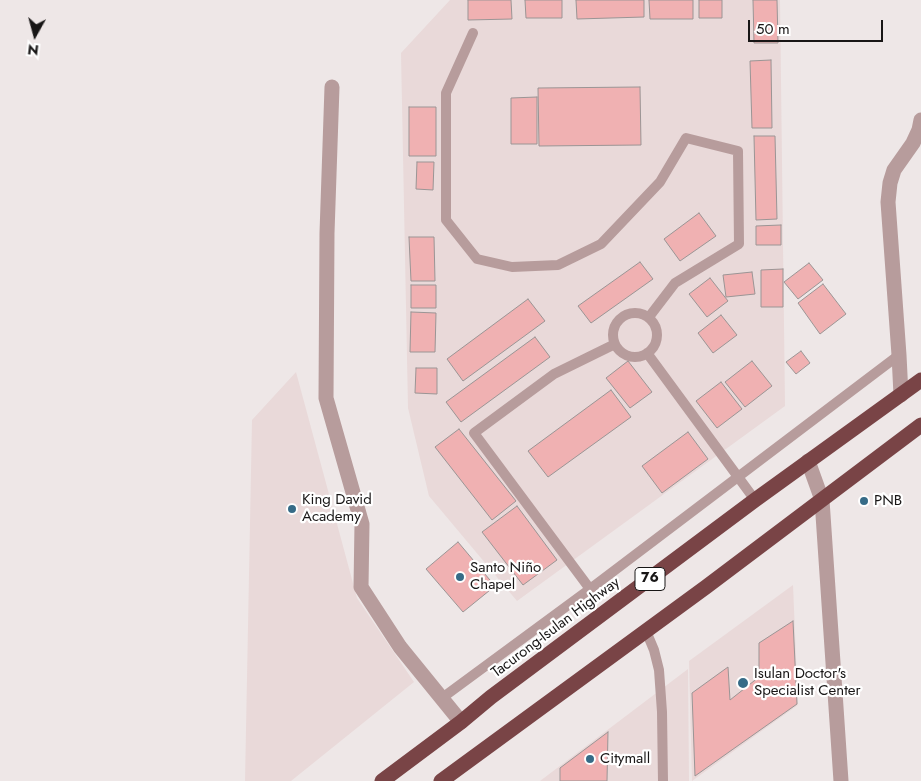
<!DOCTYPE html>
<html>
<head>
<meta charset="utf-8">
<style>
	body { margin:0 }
	#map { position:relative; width:921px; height:781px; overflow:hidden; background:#eee7e7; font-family:Jost,sans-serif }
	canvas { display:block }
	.north { position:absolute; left:10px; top:10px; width:50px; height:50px; -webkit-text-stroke:4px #fff; paint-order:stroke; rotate:187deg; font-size:14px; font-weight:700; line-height:20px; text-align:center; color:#181616 }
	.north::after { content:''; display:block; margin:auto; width:18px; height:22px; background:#181616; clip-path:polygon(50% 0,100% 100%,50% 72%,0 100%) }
	.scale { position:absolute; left:748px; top:20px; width:135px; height:22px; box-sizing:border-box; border:2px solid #181616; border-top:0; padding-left:6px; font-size:15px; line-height:18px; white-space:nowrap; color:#181616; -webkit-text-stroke:4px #fff; paint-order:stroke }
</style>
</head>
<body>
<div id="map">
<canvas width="921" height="781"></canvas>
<div class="north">N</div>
<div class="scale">50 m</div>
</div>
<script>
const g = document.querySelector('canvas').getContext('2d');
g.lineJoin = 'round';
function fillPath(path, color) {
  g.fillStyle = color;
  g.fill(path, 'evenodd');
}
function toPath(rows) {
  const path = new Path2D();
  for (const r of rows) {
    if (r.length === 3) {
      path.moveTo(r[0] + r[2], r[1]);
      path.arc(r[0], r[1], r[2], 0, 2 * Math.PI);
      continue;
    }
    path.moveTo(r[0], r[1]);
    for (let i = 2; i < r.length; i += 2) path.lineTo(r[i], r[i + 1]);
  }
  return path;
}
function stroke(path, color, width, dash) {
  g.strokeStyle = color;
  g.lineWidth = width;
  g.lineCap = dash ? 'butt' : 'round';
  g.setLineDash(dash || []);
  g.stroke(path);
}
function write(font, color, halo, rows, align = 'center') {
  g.font = font + ' Jost,sans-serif';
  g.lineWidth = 4.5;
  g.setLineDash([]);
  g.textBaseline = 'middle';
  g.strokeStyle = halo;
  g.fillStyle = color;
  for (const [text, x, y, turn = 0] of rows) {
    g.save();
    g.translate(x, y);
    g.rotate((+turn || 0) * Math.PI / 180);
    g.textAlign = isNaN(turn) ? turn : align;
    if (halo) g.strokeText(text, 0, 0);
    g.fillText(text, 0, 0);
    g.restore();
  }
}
fillPath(toPath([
	[450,0,780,0,785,406,517,601,429,496,408,408,401,53],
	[296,372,357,598,414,682,291,781,245,781,252,420],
	[793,585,798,705,692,781,689,661],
	[688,669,689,781,540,781]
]), '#e9d9d9');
const building = toPath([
	[468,0,511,0,512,19,468,20,468,0],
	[525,0,562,0,562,18,526,18,525,0],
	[576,0,644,0,644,17,577,19,576,0],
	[649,0,693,0,693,19,650,19,649,0],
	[699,0,722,0,722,18,699,18,699,0],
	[753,0,777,0,778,43,754,43,753,0],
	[771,60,772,128,752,128,750,61,771,60],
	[640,87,641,145,539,146,538,88,640,87],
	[537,97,537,144,511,144,511,98,537,97],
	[409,107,436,107,436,156,409,156,409,107],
	[754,136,775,136,777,219,756,220,754,136],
	[417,162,434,162,433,190,416,189,417,162],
	[699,213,716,236,680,261,664,239,699,213],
	[781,225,781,245,756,245,756,226,781,225],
	[409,237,434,237,435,281,411,281,409,237],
	[640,262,653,279,591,323,578,306,640,262],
	[809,263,823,280,798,299,784,282,809,263],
	[783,269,783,307,761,307,761,270,783,269],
	[752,272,755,294,726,297,723,275,752,272],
	[710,278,728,301,707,317,689,294,710,278],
	[823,284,846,314,820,334,798,303,823,284],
	[411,285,436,285,436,308,411,308,411,285],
	[528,299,545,321,463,381,447,359,528,299],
	[411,312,436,313,435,352,410,352,411,312],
	[721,315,737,335,713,353,698,333,721,315],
	[535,337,550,357,461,422,446,402,535,337],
	[801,351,810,363,796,374,786,362,801,351],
	[628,361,652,392,630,408,606,378,628,361],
	[752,361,772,386,745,407,725,382,752,361],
	[416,368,437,368,437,394,415,393,416,368],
	[721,382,742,409,717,428,696,401,721,382],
	[611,390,631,417,548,477,528,451,611,390],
	[459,429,516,501,492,520,435,447,459,429],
	[688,432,708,459,662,493,642,466,688,432],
	[517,506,557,560,523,585,482,532,517,506],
	[458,542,495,586,463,612,426,569,458,542],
	[793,621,797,704,695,776,692,693,728,667,730,700,759,677,759,643,793,621],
	[608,732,607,781,560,781,560,768,608,732]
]);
fillPath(building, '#f0b1b2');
stroke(building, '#9b9595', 1);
stroke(toPath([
	[473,33,446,93,446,220,477,259,512,267,558,265,601,244,660,182,686,138,738,151,739,244,675,283,649,317],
	[635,335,22],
	[647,353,755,500],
	[590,589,474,433,554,374,615,344],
	[646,631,654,650,659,670,662,712,663,781],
	[442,698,590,589,899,355]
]), '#b79c9c', 10);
stroke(toPath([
	[332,87,327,233,326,398,362,524,361,587,400,647,461,722],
	[901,395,899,355,888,202,890,183,894,170,913,143,919,130,921,120],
	[808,461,822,500,841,781]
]), '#b79c9c', 15);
stroke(toPath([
	[382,781,461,722,491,697,755,500,921,380],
	[441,781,706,587,921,425]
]), '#794446', 15);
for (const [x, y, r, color] of [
	[864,501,5,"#366b87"],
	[292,509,5,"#366b87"],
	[460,577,5,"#366b87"],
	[743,683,6,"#366b87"],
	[590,759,5,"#366b87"]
]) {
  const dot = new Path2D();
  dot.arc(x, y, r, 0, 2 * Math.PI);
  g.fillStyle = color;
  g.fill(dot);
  stroke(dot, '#fff', 2);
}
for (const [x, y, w] of [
	[650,579,30]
]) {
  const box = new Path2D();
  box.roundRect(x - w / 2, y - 11.5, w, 23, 4);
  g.fillStyle = '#fff';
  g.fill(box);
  stroke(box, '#181616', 1);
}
write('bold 14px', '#181616', null, [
	["76",650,579]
]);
write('15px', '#181616', '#fff', [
	["King David",302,500],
	["Academy",302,517],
	["PNB",874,501],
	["Santo Niño",470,568],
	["Chapel",470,585],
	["Isulan Doctor's",754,674],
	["Specialist Center",754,691],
	["Citymall",600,759]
], 'left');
write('15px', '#181616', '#fff', [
	["Tacurong-Isulan Highway",556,628,-37]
]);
</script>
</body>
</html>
